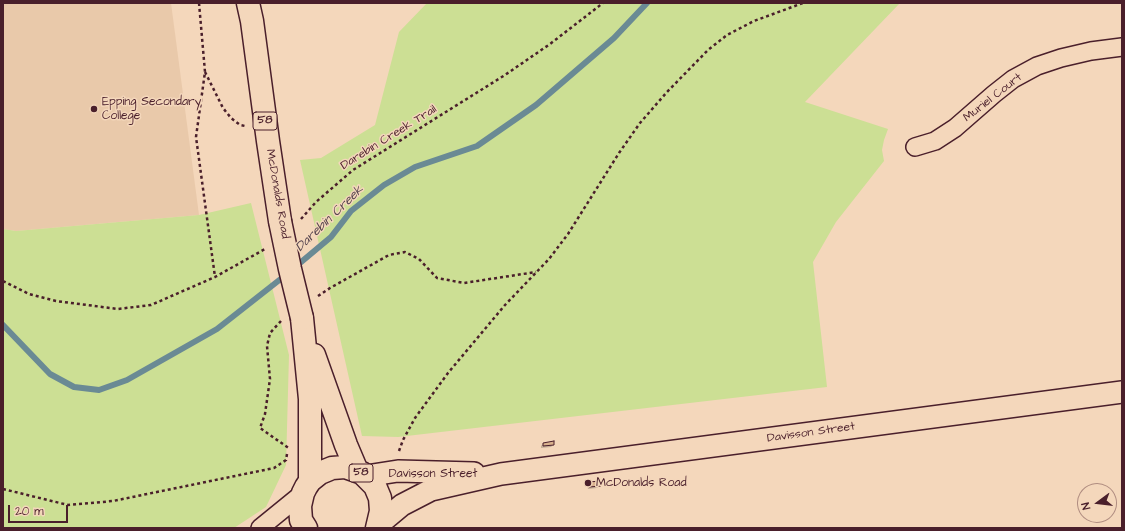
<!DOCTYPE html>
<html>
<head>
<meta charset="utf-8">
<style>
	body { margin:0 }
	#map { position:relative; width:1125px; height:531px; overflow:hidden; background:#f4d7bb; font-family:"Architects Daughter",sans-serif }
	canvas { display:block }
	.frame { position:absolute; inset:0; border:4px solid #4a1f2b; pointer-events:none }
	.north { position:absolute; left:1077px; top:483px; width:40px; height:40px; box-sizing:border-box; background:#f4d7bb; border:1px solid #b08d81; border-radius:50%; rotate:255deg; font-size:11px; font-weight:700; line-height:16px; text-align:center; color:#4a1f2b }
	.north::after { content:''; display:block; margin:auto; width:14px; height:18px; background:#4a1f2b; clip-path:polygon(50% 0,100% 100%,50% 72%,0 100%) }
	.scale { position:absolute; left:8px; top:505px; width:60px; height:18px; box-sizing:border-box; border:2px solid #4a1f2b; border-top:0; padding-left:5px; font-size:12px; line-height:14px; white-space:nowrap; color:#4a1f2b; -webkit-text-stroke:3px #f4d7bb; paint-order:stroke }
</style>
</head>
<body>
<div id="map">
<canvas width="1125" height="531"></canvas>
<div class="frame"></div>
<div class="north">N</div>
<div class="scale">20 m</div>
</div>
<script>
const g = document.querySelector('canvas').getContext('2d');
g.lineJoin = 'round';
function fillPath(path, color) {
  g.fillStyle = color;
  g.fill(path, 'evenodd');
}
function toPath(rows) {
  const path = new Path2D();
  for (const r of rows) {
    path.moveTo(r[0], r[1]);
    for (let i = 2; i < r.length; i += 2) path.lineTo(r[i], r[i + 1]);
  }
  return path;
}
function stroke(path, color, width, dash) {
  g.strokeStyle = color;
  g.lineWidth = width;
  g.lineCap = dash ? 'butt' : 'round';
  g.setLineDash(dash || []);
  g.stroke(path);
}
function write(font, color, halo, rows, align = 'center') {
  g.font = font + ' "Architects Daughter",sans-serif';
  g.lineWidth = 3;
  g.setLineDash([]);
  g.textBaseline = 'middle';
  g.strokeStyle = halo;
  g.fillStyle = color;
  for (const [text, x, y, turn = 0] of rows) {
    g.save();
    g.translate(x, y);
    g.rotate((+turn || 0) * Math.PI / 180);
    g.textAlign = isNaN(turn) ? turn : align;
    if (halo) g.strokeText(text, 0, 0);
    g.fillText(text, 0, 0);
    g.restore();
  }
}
fillPath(toPath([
	[3,3,171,3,199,215,16,231,3,229]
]), '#e9c9aa');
fillPath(toPath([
	[427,3,900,3,805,102,888,129,884,140,882,150,884,161,836,222,813,262,827,387,398,437,362,436,300,160,321,158,375,125,399,32],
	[251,203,289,355,286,465,266,507,234,528,3,528,3,229,16,231,199,215]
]), '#ccdf94');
fillPath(toPath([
	[543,444,553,445,551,447,541,448,541,446],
	[589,483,600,485,597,488,588,489,587,485]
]), '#0003');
stroke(toPath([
	[294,268,331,237,351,211,384,185,415,167,477,146,536,105,614,38,647,3],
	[3,325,50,374,74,387,99,390,127,380,217,329,287,274]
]), '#6a8a94', 6);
const building = toPath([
	[554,441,554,445,543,446,543,443,554,441],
	[600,481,601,486,589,487,589,482,600,481]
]);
fillPath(building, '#d9b18d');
stroke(building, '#4a1f2b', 1);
const minor = toPath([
	[915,147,935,141,955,128,994,94,1013,79,1037,66,1061,58,1091,51,1122,47],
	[260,528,303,493]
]);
const tertiary = toPath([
	[366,476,398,471,474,473],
	[378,525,402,505,431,490,501,474,1122,392]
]);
const primary = toPath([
	[248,3,252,21,268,141,280,221],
	[302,318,310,399,310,481],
	[314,355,346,445,357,471],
	[306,528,301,520,300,506,303,493,306,487,310,481,320,473,332,468,345,467,362,473,375,486,380,498,381,511,377,528]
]);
stroke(minor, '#4a1f2b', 20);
stroke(tertiary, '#4a1f2b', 24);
stroke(primary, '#4a1f2b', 25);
stroke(toPath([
	[199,3,205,72,196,137,215,277],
	[205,72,223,108,231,118,240,125,245,126],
	[301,219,316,202,353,170,505,75,550,44,603,3],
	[3,281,29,294,56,301,118,309,151,305,215,277,265,249],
	[318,296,330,288,389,255,405,252,419,259,437,278,464,283,536,272],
	[281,321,270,333,267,346,270,379,265,414,260,428,290,449],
	[399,451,403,440,415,418,448,373,505,305,549,259,568,234,619,153,640,123,667,92,708,50,727,35,754,21,803,3],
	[3,489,68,505,113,501,274,468,286,460,287,454]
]), '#4a1f2b', 2.5, [3, 3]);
stroke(minor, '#f4d7bb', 17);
stroke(tertiary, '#f4d7bb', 21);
stroke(primary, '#f4d7bb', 22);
const primaryBridge = toPath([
	[280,221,290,269,302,318]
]);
stroke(primaryBridge, '#4a1f2b', 25, []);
stroke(primaryBridge, '#f4d7bb', 22);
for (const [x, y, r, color] of [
	[94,109,4,"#4a1f2b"],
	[588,483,4,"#4a1f2b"]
]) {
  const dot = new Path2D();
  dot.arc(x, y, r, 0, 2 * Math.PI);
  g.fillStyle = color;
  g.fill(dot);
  stroke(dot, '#f4d7bb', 1.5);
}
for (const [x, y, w] of [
	[265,121,24],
	[361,473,24]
]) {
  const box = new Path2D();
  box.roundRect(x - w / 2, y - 9, w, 18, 3);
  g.fillStyle = '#f4d7bb';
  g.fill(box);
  stroke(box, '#4a1f2b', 1);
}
write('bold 11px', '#4a1f2b', null, [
	["58",265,121],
	["58",361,473]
]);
write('12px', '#4a1f2b', '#f4d7bb', [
	["Muriel Court",993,98,-38],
	["Darebin Creek Trail",389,138,-32],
	["McDonalds Road",277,194,80],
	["Davisson Street",811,433,-8],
	["Davisson Street",433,474]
]);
write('12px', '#4a1f2b', '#f4d7bb', [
	["Epping Secondary",102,102],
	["College",102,116],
	["McDonalds Road",596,483]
], 'left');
write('italic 13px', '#55434e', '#f4d7bb', [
	["Darebin Creek",330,219,-44]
]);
</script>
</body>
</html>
